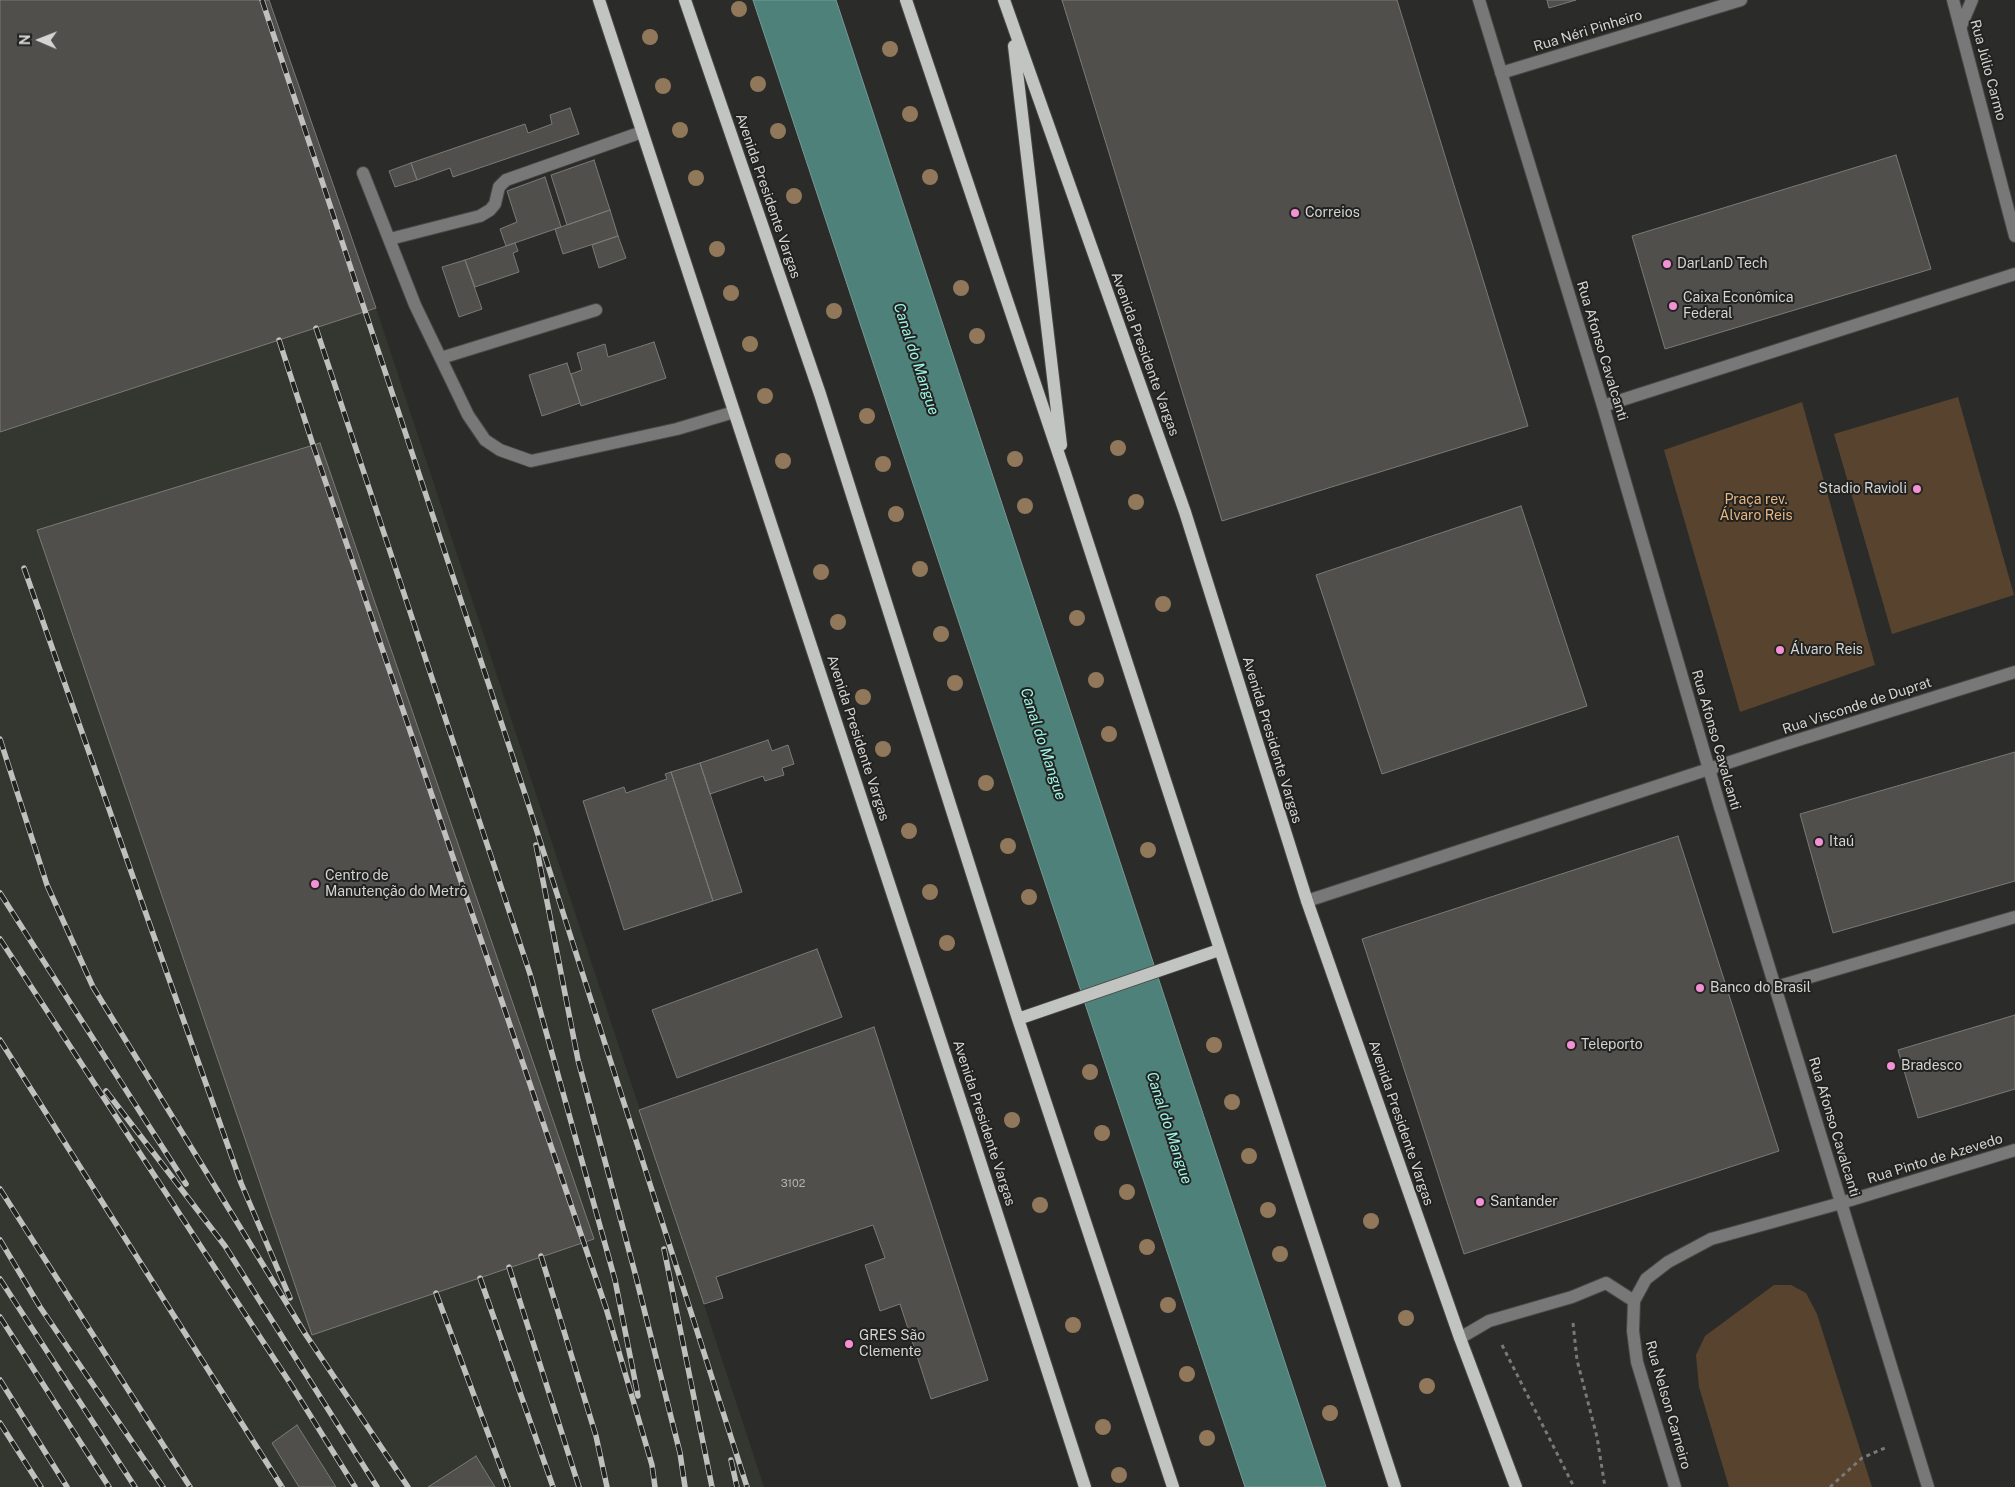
<!DOCTYPE html>
<html>
<head>
<meta charset="utf-8">
<style>
	body { margin:0 }
	#map { position:relative; width:2015px; height:1487px; overflow:hidden; background:#2b2c2a; font-family:"Public Sans",sans-serif }
	canvas { display:block }
	.north { position:absolute; left:15px; top:15px; width:50px; height:50px; -webkit-text-stroke:4px #222320; paint-order:stroke; rotate:271deg; font-size:14px; font-weight:700; line-height:20px; text-align:center; color:#d4d4d3 }
	.north::after { content:''; display:block; margin:auto; width:18px; height:22px; background:#d4d4d3; clip-path:polygon(50% 0,100% 100%,50% 72%,0 100%) }
</style>
</head>
<body>
<div id="map">
<canvas width="2015" height="1487"></canvas>
<div class="north">N</div>
</div>
<script>
const g = document.querySelector('canvas').getContext('2d');
g.lineJoin = 'round';
function fillPath(path, color) {
  g.fillStyle = color;
  g.fill(path, 'evenodd');
}
function toPath(rows) {
  const path = new Path2D();
  for (const r of rows) {
    path.moveTo(r[0], r[1]);
    for (let i = 2; i < r.length; i += 2) path.lineTo(r[i], r[i + 1]);
  }
  return path;
}
function stroke(path, color, width, dash) {
  g.strokeStyle = color;
  g.lineWidth = width;
  g.lineCap = dash ? 'butt' : 'round';
  g.setLineDash(dash || []);
  g.stroke(path);
}
function write(font, color, halo, rows, align = 'center') {
  g.font = font + ' "Public Sans",sans-serif';
  g.lineWidth = 4;
  g.setLineDash([]);
  g.textBaseline = 'middle';
  g.strokeStyle = halo;
  g.fillStyle = color;
  for (const [text, x, y, turn = 0] of rows) {
    g.save();
    g.translate(x, y);
    g.rotate((+turn || 0) * Math.PI / 180);
    g.textAlign = isNaN(turn) ? turn : align;
    if (halo) g.strokeText(text, 0, 0);
    g.fillText(text, 0, 0);
    g.restore();
  }
}
fillPath(toPath([
	[0,0,269,0,376,308,764,1487,0,1487]
]), '#33372f');
fillPath(toPath([
	[1958,397,2014,595,1892,634,1834,434],
	[1802,402,1875,665,1740,712,1664,450],
	[1774,1285,1791,1285,1806,1293,1817,1314,1872,1487,1729,1487,1699,1387,1696,1355,1705,1336]
]), '#58432e');
const water = toPath([
	[753,0,836,0,1326,1487,1245,1487,753,0]
]);
fillPath(water, '#4e817a');
stroke(water, '#769a95', 1);
const building = toPath([
	[0,0,269,0,376,308,0,432,0,0],
	[1062,0,1397,0,1528,426,1222,521,1062,0],
	[1547,0,1576,0,1549,8,1547,0],
	[570,108,579,134,453,177,450,168,417,180,411,163,525,124,528,133,552,124,550,115,570,108],
	[1896,155,1931,269,1665,349,1632,236,1896,155],
	[594,160,610,210,567,225,551,175,594,160],
	[411,163,417,180,395,187,389,171,411,163],
	[545,177,561,227,506,246,500,229,517,222,507,191,545,177],
	[610,210,618,236,563,254,555,229,610,210],
	[618,236,626,258,599,268,592,245,618,236],
	[515,243,518,251,513,253,519,272,475,287,465,260,515,243],
	[465,260,482,309,459,317,442,267,465,260],
	[654,342,666,378,581,406,571,374,582,370,577,353,605,344,608,357,654,342],
	[567,363,580,403,542,416,529,375,567,363],
	[320,443,594,1239,312,1335,37,530,320,443],
	[1521,506,1587,706,1382,774,1316,575,1521,506],
	[768,740,772,751,788,745,794,764,782,768,784,775,765,781,763,776,710,794,700,763,768,740],
	[2015,752,2015,881,1833,933,1800,814,2015,752],
	[700,763,742,892,713,901,671,772,700,763],
	[671,772,713,901,624,930,583,801,624,787,626,793,667,779,665,774,671,772],
	[1678,836,1779,1151,1464,1254,1362,939,1678,836],
	[817,949,842,1017,677,1078,652,1010,817,949],
	[2015,1015,2015,1089,1918,1118,1898,1050,2015,1015],
	[874,1027,988,1380,931,1399,900,1304,880,1311,865,1265,885,1258,873,1225,716,1277,723,1298,704,1304,639,1110,874,1027],
	[297,1425,336,1487,299,1487,272,1443,297,1425],
	[476,1456,495,1487,428,1487,476,1456]
]);
fillPath(building, '#504f4c');
stroke(building, '#7a7a77', 1);
const minor = toPath([
	[1479,0,1603,406,1720,807,1928,1487],
	[1953,0,2015,236],
	[1961,26,1972,0],
	[1501,73,1741,0],
	[363,173,415,305,468,415,485,440,500,450,531,461,677,429,734,412],
	[390,239,480,216,490,210,495,204,499,187,506,180,642,132],
	[441,358,596,310],
	[1603,406,2015,274],
	[1307,901,1779,746,2015,672],
	[1776,987,2015,917],
	[1460,1338,1489,1321,1572,1297,1606,1283,1634,1301],
	[1675,1487,1637,1362,1633,1331,1634,1301,1646,1279,1668,1262,1711,1239,1841,1203,2015,1150]
]);
const major = toPath([
	[599,0,969,1127,1085,1487],
	[685,0,820,394,1018,1019,1173,1487],
	[906,0,1065,473,1395,1487],
	[1004,0,1185,512,1307,901,1460,1338,1516,1487],
	[1014,46,1061,445],
	[1018,1019,1219,950]
]);
stroke(minor, '#464745', 14);
stroke(major, '#464745', 14);
stroke(toPath([
	[1573,1323,1577,1360,1597,1437,1605,1487],
	[1502,1345,1574,1487],
	[1830,1487,1862,1458,1887,1447]
]), '#797a78', 3, [4, 4]);
stroke(minor, '#777877', 12);
stroke(major, '#c2c4c2', 12);
const rail = toPath([
	[262,0,525,794,747,1487],
	[316,328,530,974,615,1280,638,1396],
	[279,340,313,445,606,1308,652,1465,655,1487],
	[24,568,241,1183,290,1298],
	[0,739,47,885,93,987,306,1335,408,1487],
	[536,845,578,1060,635,1273,680,1453,685,1487],
	[0,893,186,1184],
	[0,939,290,1383,355,1487],
	[0,1040,282,1487],
	[106,1091,225,1246,377,1487],
	[0,1189,190,1487],
	[0,1240,40,1307,163,1487],
	[664,1249,712,1487],
	[541,1256,596,1436,607,1487],
	[509,1267,579,1487],
	[480,1278,553,1487],
	[0,1279,135,1487],
	[436,1293,508,1487],
	[0,1317,109,1487],
	[0,1380,67,1487],
	[0,1423,41,1487],
	[731,1460,737,1487]
]);
stroke(rail, '#c0c0bf', 5.5);
stroke(rail, '#222320', 4, [11]);
g.fillStyle = '#92785b';
for (const [x, y] of [
	[739,9],
	[650,37],
	[890,49],
	[758,84],
	[663,86],
	[910,114],
	[680,130],
	[778,131],
	[930,177],
	[696,178],
	[794,196],
	[717,249],
	[961,288],
	[731,293],
	[834,311],
	[977,336],
	[750,344],
	[765,396],
	[867,416],
	[1118,448],
	[1015,459],
	[783,461],
	[883,464],
	[1136,502],
	[1025,506],
	[896,514],
	[920,569],
	[821,572],
	[1163,604],
	[1077,618],
	[838,622],
	[941,634],
	[1096,680],
	[955,683],
	[863,697],
	[1109,734],
	[883,749],
	[986,783],
	[909,831],
	[1008,846],
	[1148,850],
	[930,892],
	[1029,897],
	[947,943],
	[1214,1045],
	[1090,1072],
	[1232,1102],
	[1012,1120],
	[1102,1133],
	[1249,1156],
	[1127,1192],
	[1040,1205],
	[1268,1210],
	[1371,1221],
	[1147,1247],
	[1280,1254],
	[1168,1305],
	[1406,1318],
	[1073,1325],
	[1187,1374],
	[1427,1386],
	[1330,1413],
	[1103,1427],
	[1207,1438],
	[1119,1475]
]) {
  g.beginPath();
  g.arc(x, y, 8, 0, 2 * Math.PI);
  g.fill();
}
for (const [x, y, r, color] of [
	[1295,213,5,"#f491d4"],
	[1667,264,5,"#f491d4"],
	[1673,306,5,"#f491d4"],
	[1917,489,5,"#f491d4"],
	[1780,650,5,"#f491d4"],
	[1819,842,5,"#f491d4"],
	[315,884,5,"#f491d4"],
	[1700,988,5,"#f491d4"],
	[1571,1045,5,"#f491d4"],
	[1891,1066,5,"#f491d4"],
	[1480,1202,5,"#f491d4"],
	[849,1344,5,"#f491d4"]
]) {
  const dot = new Path2D();
  dot.arc(x, y, r, 0, 2 * Math.PI);
  g.fillStyle = color;
  g.fill(dot);
  stroke(dot, '#222320', 2);
}
write('11px', '#b3b3b1', null, [
	["3102",793,1184]
]);
write('14px', '#d4d4d3', '#222320', [
	["Rua Néri Pinheiro",1588,31,-17],
	["Rua Júlio Carmo",1988,70,75],
	["Avenida Presidente Vargas",768,196,71],
	["Rua Afonso Cavalcanti",1602,351,73],
	["Avenida Presidente Vargas",1145,354,70],
	["Rua Visconde de Duprat",1857,706,-18],
	["Avenida Presidente Vargas",858,738,72],
	["Avenida Presidente Vargas",1272,740,73],
	["Rua Afonso Cavalcanti",1716,740,74],
	["Avenida Presidente Vargas",984,1123,72],
	["Avenida Presidente Vargas",1401,1123,71],
	["Rua Afonso Cavalcanti",1834,1127,73],
	["Rua Pinto de Azevedo",1935,1159,-17],
	["Rua Nelson Carneiro",1668,1405,74]
]);
write('14px', '#d4d4d3', '#222320', [
	["Correios",1305,213],
	["DarLanD Tech",1677,264],
	["Caixa Econômica",1683,298],
	["Federal",1683,314],
	["Stadio Ravioli",1907,489,"right"],
	["Álvaro Reis",1790,650],
	["Itaú",1829,842],
	["Centro de",325,876],
	["Manutenção do Metrô",325,892],
	["Banco do Brasil",1710,988],
	["Teleporto",1581,1045],
	["Bradesco",1901,1066],
	["Santander",1490,1202],
	["GRES São",859,1336],
	["Clemente",859,1352]
], 'left');
write('14px', '#e6b683', '#222320', [
	["Praça rev.",1756,500],
	["Álvaro Reis",1756,516]
]);
write('italic 15px', '#9ff7ea', '#222320', [
	["Canal do Mangue",916,359,72],
	["Canal do Mangue",1043,744,72],
	["Canal do Mangue",1169,1128,72]
]);
</script>
</body>
</html>
